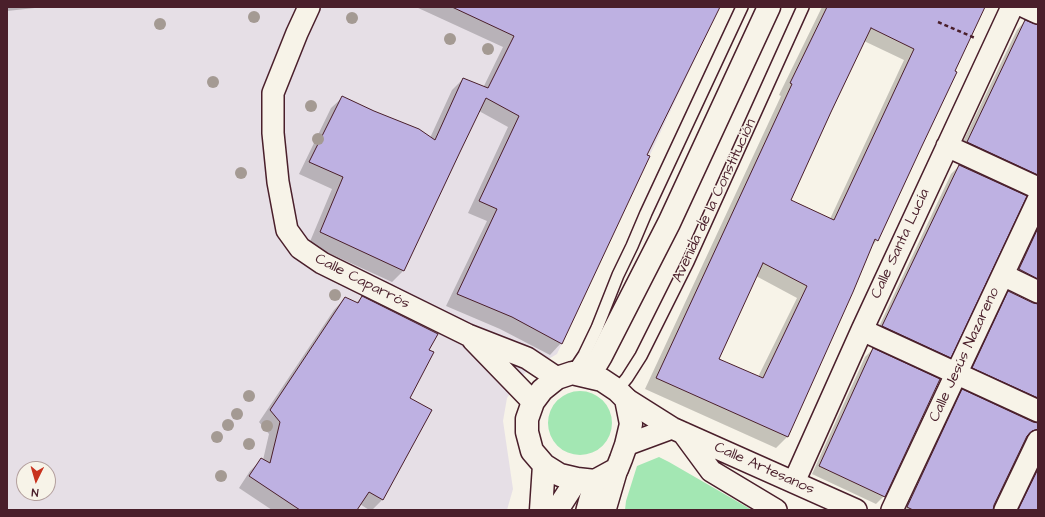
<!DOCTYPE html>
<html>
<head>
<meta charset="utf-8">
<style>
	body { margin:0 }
	#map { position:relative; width:1045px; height:517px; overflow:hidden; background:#f7f3e8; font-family:"Architects Daughter",sans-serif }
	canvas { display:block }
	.frame { position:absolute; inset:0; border:8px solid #4a1f2b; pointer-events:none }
	.north { position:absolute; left:16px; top:461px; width:40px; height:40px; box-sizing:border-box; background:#f7f3e8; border:1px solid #b29e9c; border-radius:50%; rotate:185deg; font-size:11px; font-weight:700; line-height:16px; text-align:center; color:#4a1f2b }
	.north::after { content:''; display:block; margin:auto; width:14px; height:18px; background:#c8321e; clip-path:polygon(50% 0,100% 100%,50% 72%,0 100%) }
</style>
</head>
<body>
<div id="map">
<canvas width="1045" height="517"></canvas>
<div class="frame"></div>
<div class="north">N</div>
</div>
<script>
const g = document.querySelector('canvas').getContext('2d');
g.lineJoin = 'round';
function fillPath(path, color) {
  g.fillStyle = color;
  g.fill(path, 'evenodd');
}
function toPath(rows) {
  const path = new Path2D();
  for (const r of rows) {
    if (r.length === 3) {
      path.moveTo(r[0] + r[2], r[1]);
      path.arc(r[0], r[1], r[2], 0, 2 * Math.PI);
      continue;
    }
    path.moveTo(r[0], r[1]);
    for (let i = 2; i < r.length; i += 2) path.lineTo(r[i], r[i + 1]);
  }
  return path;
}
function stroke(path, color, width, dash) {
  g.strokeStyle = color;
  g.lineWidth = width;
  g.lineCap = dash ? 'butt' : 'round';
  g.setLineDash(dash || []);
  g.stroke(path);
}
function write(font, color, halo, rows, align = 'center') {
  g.font = font + ' "Architects Daughter",sans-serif';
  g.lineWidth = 3;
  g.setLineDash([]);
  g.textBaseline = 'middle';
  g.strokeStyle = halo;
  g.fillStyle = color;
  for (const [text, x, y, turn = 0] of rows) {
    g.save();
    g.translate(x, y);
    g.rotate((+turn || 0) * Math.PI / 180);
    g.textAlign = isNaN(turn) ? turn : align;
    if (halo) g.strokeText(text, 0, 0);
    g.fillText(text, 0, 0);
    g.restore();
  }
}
fillPath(toPath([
	[7,7,719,7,557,354,525,373,507,398,503,421,513,489,507,510,7,510],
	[24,469,48,469,48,493,24,493]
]), '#e6dfe6');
fillPath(toPath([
	[580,423,32],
	[659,457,669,462,752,510,625,510,626,501,637,466]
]), '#a3e7b3');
fillPath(toPath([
	[7,7,44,7,7,11],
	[416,7,718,7,646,155,561,343,550,355,500,329,446,306,487,221,468,213,508,127,479,111,459,152,403,271,392,282,309,244,332,189,299,174,331,108,343,97,430,138,452,90,463,79,483,88,503,47],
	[822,7,984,7,877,240,872,246,788,436,776,448,645,389,781,96,779,95],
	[864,41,904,60,830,219,790,201],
	[756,276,797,298,758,377,718,359],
	[1025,21,1038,27,1038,188,959,150,1017,30],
	[959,166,950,357,942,365,875,335,951,174],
	[1038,221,1038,292,1011,278],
	[1009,292,1032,304,1038,305,1038,411,965,376,1000,300],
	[362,297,428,350,409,399,431,410,382,500,372,510,369,510,360,504,356,510,272,510,239,488,250,471,261,460,263,460,269,434,259,422,334,310,345,298,356,303],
	[873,349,884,496,876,504,812,474,865,357],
	[962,390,1033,423,1038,424,1038,441,1034,438,1028,437,1025,438,993,505,992,510,902,510,954,399],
	[1038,461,1038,510,1015,510]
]), '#0003');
const building = toPath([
	[452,7,720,7,647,155,650,156,562,344,512,317,457,294,497,209,479,201,519,116,486,98,460,152,404,271,320,232,343,177,309,162,342,96,374,111,419,129,435,140,463,78,488,88,514,36,452,7],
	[827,7,985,7,955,71,957,72,921,148,878,241,875,239,853,292,788,437,656,378,792,84,790,83,827,7],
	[871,28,914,49,834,220,791,200,831,112,871,28],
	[763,263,807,286,763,378,719,359,763,263],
	[1025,20,1038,25,1038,175,967,142,1025,20],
	[959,165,1027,196,951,358,882,326,959,165],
	[1038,228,1038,279,1019,269,1038,228],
	[1008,291,1033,303,1038,304,1038,398,972,368,1008,291],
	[362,296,438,334,429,350,434,352,410,398,432,410,383,500,369,492,357,510,300,510,249,476,261,458,270,463,280,422,270,410,345,297,358,303,362,296],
	[873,348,940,379,885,497,819,466,873,348],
	[962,389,1033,422,1038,423,1038,429,1032,431,1027,436,994,505,993,510,913,510,907,507,962,389],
	[1038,469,1038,510,1018,510,1038,469]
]);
fillPath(building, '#beb1e2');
stroke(building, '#4a1f2b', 1);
const service = toPath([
	[572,373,584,355,597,328,618,275,632,246,646,213,742,7],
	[617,390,627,378,641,356,688,262,803,7]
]);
const minor = toPath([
	[309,7,297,33,273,93,273,133,278,182,287,230,300,248,322,263,468,335,527,358,557,378],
	[1025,7,1038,13],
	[947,146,1038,188],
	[1003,275,1038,292],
	[862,330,1038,411],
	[473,340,533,402],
	[626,399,672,428,856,510],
	[683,433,711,471,776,510],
	[626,445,672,428],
	[794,482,862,330,1012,7],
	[587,510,595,481],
	[605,510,617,469],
	[892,510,1038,200],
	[1005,510,1038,441]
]);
const secondary = toPath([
	[572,373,602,380,617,390,626,399,631,424,626,445,621,459,617,469,595,481,577,479,560,475,544,465,532,451,527,432,527,419,533,402,542,390,557,378,572,373],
	[589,376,601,356,669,223,769,7],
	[541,510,544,465],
	[557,510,577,479]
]);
stroke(service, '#4a1f2b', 14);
stroke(minor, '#4a1f2b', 24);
stroke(secondary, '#4a1f2b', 25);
stroke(toPath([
	[938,22,975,38]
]), '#4a1f2b', 2.5, [4, 3]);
stroke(service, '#f7f3e8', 11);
stroke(minor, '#f7f3e8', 21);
stroke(secondary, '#f7f3e8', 22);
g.fillStyle = '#a49a93';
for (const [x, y] of [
	[254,17],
	[352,18],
	[160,24],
	[450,39],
	[488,49],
	[213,82],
	[311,106],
	[318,139],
	[241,173],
	[335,295],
	[249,396],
	[237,414],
	[228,425],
	[267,426],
	[217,437],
	[249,444],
	[221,476]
]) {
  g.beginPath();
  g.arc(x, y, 6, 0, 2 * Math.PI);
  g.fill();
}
write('15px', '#4a1f2b', '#f7f3e8', [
	["Avenida de la Constitución",715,201,-65],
	["Calle Santa Lucía",901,244,-65],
	["Calle Caparrós",362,282,27],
	["Calle Jesús Nazareno",965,355,-65],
	["Calle Artesanos",764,469,24]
]);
</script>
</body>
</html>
